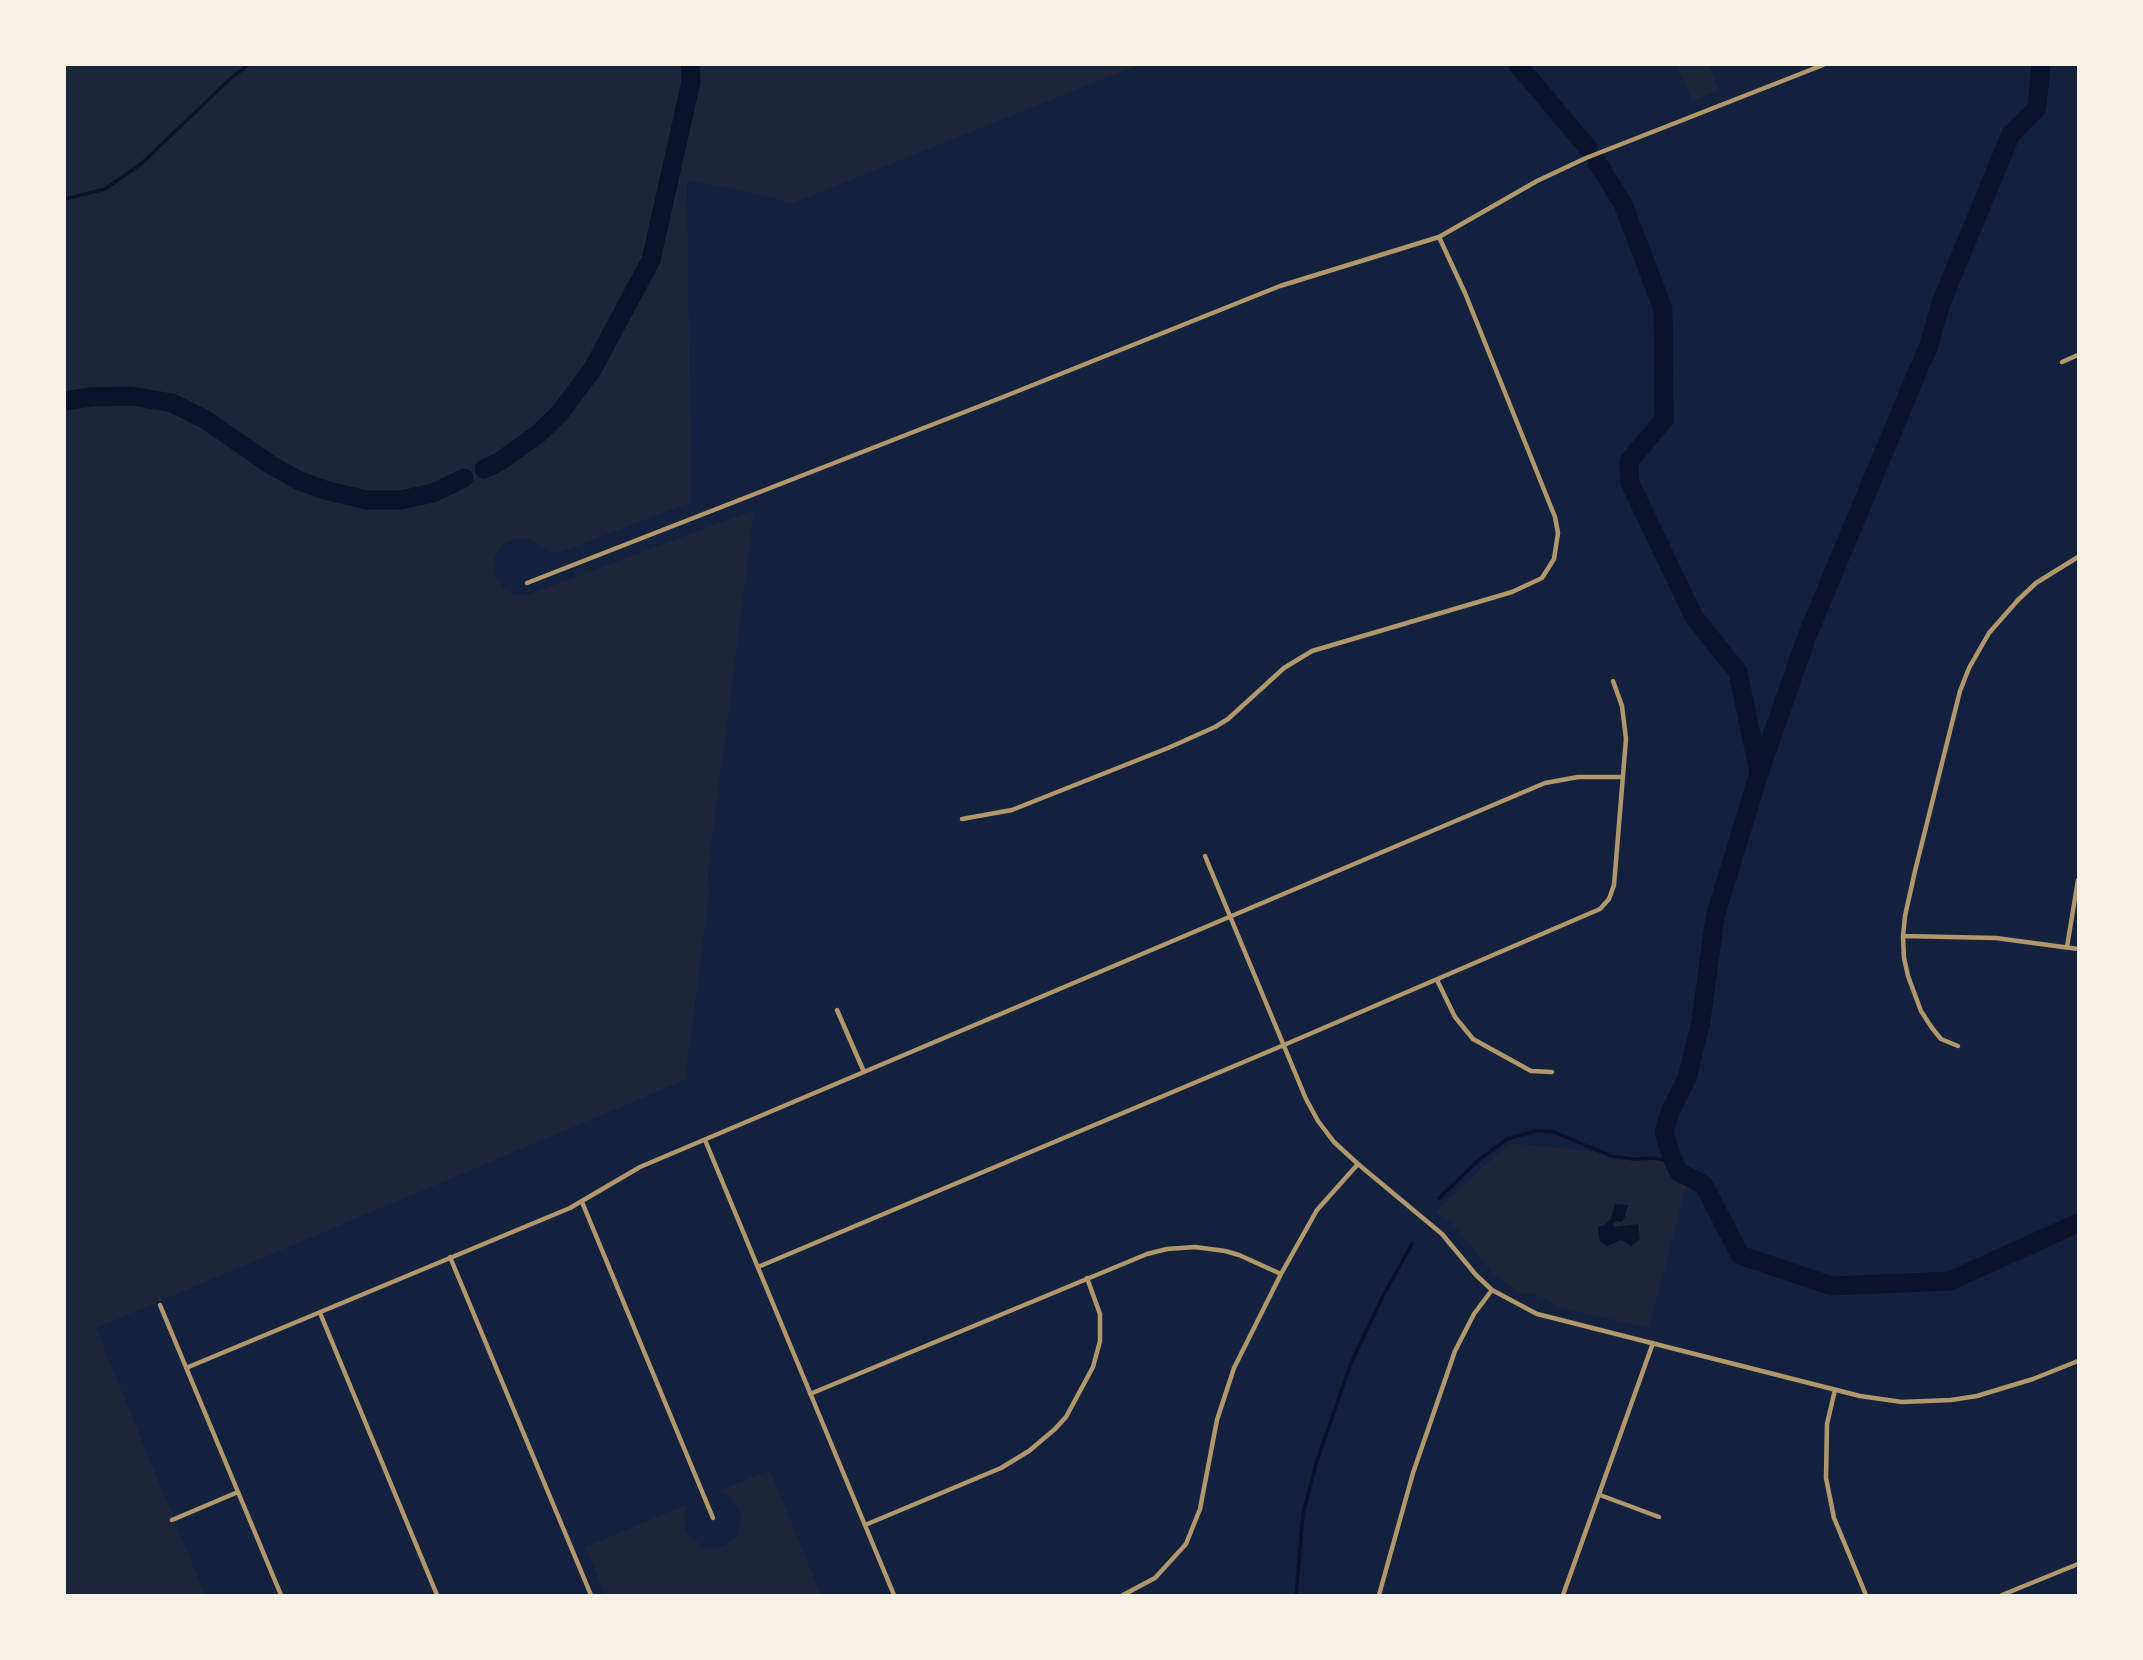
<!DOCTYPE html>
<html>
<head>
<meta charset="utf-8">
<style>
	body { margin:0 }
	#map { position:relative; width:2143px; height:1660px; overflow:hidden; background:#14213d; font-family:"Open Sans",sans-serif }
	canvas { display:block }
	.frame { position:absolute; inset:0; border:66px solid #f6f1e7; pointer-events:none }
</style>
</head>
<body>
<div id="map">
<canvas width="2143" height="1660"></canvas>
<div class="frame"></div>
</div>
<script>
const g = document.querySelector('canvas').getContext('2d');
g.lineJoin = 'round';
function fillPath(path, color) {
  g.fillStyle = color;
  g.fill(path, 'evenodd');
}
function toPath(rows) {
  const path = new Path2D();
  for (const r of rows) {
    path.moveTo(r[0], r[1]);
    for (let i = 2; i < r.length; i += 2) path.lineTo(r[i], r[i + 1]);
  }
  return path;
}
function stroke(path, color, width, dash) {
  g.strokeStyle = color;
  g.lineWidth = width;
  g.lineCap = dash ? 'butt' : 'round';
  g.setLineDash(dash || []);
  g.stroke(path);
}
fillPath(toPath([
	[65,65,1138,65,791,204,763,195,687,180,691,502,558,553,549,552,529,539,515,539,507,542,499,549,495,557,493,566,496,579,505,590,513,594,528,595,754,510,708,871,709,894,685,1080,96,1328,205,1595,65,1595],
	[1677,65,1708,65,1719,90,1692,101],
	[1509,1143,1671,1159,1687,1183,1649,1328,1562,1308,1547,1299,1529,1293,1523,1295,1494,1275,1451,1222,1435,1212],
	[770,1470,821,1595,606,1595,585,1547,688,1504,684,1515,686,1531,691,1537,702,1546,709,1549,726,1545,737,1535,741,1519,740,1512,732,1498,719,1491]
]), '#1d2539');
fillPath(toPath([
	[1615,1204,1628,1205,1625,1217,1622,1222,1616,1221,1613,1223,1614,1227,1638,1224,1640,1239,1631,1246,1621,1240,1607,1246,1600,1242,1598,1227,1606,1224,1611,1218]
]), '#0b132b');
stroke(toPath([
	[65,199,105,189,141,164,231,78,248,65],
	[1439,1198,1479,1160,1507,1139,1535,1131,1554,1132,1611,1156,1634,1159,1654,1158,1666,1161,1676,1166],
	[1296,1595,1303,1514,1316,1464,1351,1363,1383,1296,1412,1244]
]), '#0b132b', 3.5);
stroke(toPath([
	[1518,65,1588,148],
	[1597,162,1623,204,1663,309,1664,420,1629,461,1630,483,1694,617,1738,672,1759,773],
	[1922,361,1928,348,1941,303,2011,134,2037,108,2041,65],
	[1919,368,1807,636,1759,773,1715,917,1701,1021,1687,1078,1671,1110,1664,1132,1672,1158,1679,1172,1704,1185,1740,1255,1832,1286,1950,1281,2078,1223],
	[65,401,91,397,131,396,172,403,206,420,271,465,300,481,325,490,366,500,401,500,433,493,464,478],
	[484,469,499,462,538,434,559,414,592,370,651,260,691,82,690,65]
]), '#0b132b', 19);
stroke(toPath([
	[2062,362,2078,355],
	[527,583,1003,397,1280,286,1439,237,1537,181,1586,158,1823,65],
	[962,819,1012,810,1168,748,1215,727,1228,719,1284,668,1312,651,1512,592,1542,578,1554,559,1558,533,1555,517,1465,293,1439,237],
	[1205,856,1306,1099,1318,1121,1334,1142,1358,1164,1442,1234,1476,1275,1492,1290,1537,1314,1561,1320,1860,1396,1902,1402,1951,1400,1977,1396,2033,1379,2078,1361],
	[1903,936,1996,938,2078,949],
	[2067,947,2078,880],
	[1437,980,1455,1017,1473,1039,1531,1071,1552,1072],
	[837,1010,864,1072],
	[1958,1046,1941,1039,1932,1028,1921,1011,1908,976,1904,958,1903,936,1905,916,1915,871,1960,691,1969,668,1989,633,2018,600,2036,583,2078,557],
	[705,1140,894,1595],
	[582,1202,713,1518],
	[450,1257,591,1595],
	[758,1267,1284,1045,1600,909,1609,899,1614,885,1626,739,1622,706,1613,681],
	[160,1305,281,1595],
	[320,1313,437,1595],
	[186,1368,570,1208,640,1167,1545,783,1578,777,1622,777],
	[1835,1390,1827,1424,1826,1478,1834,1518,1866,1595],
	[810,1394,1147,1254,1167,1249,1195,1247,1225,1251,1239,1255,1281,1274],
	[1600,1495,1659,1517],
	[172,1520,238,1492],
	[865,1525,1001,1468,1029,1451,1055,1429,1066,1417,1093,1367,1100,1341,1100,1314,1087,1278],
	[1123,1595,1155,1578,1186,1544,1200,1509,1217,1420,1234,1368,1281,1274,1317,1210,1358,1164],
	[1379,1595,1413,1473,1455,1351,1474,1314,1492,1290],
	[1563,1595,1653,1343],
	[2002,1595,2078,1564]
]), '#b1986c', 4.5);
</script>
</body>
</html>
